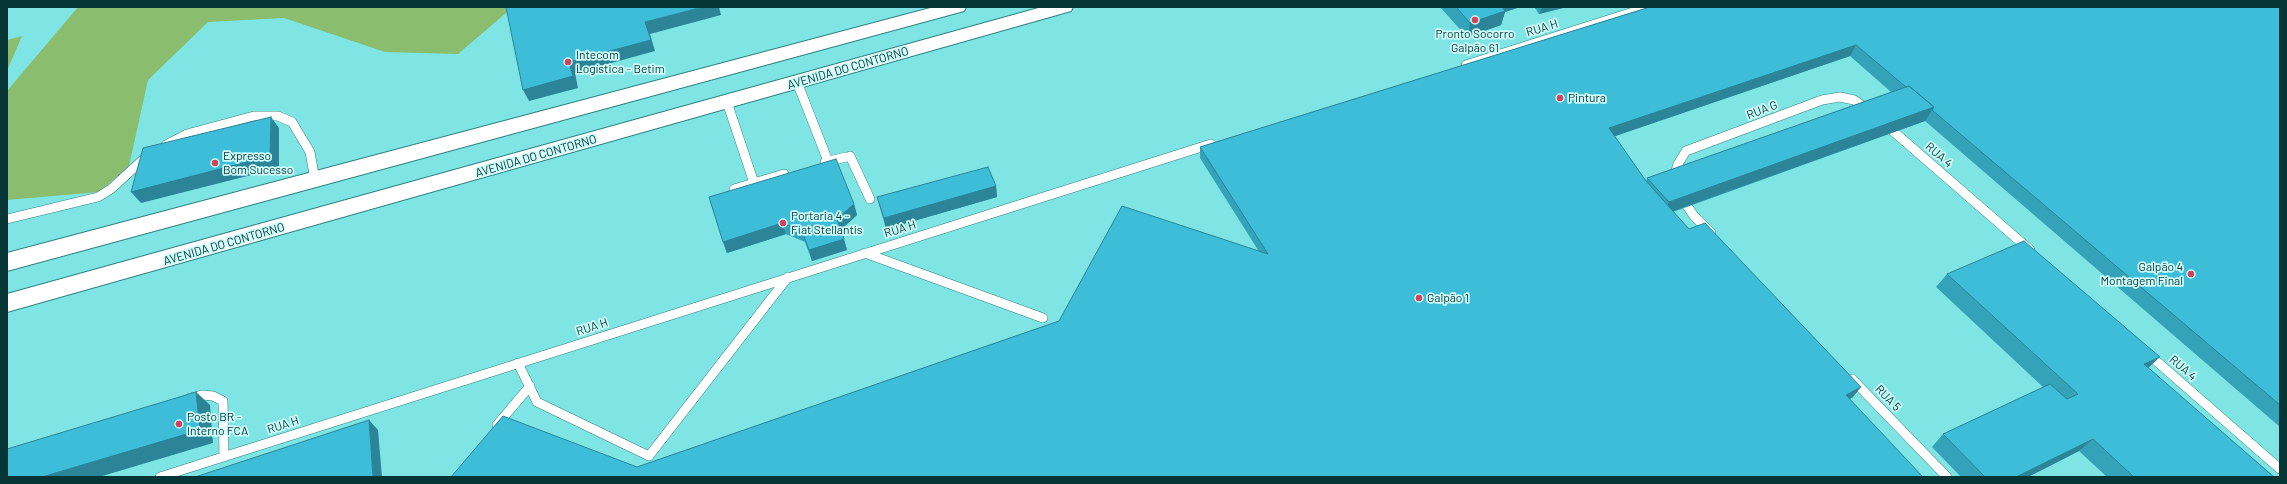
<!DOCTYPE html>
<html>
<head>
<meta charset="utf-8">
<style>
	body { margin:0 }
	#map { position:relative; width:2287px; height:484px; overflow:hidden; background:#7ee5e4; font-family:Barlow,sans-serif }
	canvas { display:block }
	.frame { position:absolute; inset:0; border:8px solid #053535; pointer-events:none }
</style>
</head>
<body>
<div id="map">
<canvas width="2287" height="484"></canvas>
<div class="frame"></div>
</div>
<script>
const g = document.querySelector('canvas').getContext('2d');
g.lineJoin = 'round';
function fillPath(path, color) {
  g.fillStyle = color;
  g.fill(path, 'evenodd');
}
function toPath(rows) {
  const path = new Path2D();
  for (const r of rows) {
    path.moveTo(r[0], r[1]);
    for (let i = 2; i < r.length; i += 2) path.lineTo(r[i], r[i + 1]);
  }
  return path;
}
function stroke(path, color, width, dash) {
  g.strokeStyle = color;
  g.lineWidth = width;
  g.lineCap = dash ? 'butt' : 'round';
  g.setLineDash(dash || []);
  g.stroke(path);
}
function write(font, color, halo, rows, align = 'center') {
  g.font = font + ' Barlow,sans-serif';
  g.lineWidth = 3.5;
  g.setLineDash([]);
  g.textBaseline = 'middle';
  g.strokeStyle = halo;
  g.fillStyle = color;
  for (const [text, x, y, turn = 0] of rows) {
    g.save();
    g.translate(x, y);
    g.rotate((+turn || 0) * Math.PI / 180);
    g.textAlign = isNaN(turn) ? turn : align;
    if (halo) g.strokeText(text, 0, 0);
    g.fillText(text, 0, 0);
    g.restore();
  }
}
fillPath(toPath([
	[78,7,513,7,458,54,385,52,284,18,208,22,148,80,129,166,99,192,7,200,7,91],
	[22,36,7,71,7,40]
]), '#8bbd6e');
const service = toPath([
	[1466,65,1649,7],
	[797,82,828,161],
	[727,102,754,183],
	[1886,125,2030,250],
	[166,145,187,134,254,116,278,116,292,122,310,152,315,180],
	[850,156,870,199],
	[825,162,846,157],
	[1674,178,1678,164,1686,151,1822,100,1840,97,1854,100,1869,110],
	[734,189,784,174],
	[1681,197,1694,216,1711,233],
	[7,219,98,197,111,189,147,156],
	[865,253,1043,318],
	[2146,352,2280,469],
	[518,363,537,402,649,456,788,277],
	[1852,379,1947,477],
	[190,398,202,395,213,396,223,401,224,457],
	[497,425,530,386],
	[160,477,1211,144]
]);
const tertiary = toPath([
	[934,7,966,7,964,11,7,271,7,253,934,7],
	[1042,7,1073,7,1071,11,7,312,7,294,1042,7]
]);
stroke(service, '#328282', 10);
stroke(tertiary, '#328282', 2);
stroke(service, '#fff', 9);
fillPath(tertiary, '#fff');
fillPath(toPath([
	[1440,7,1520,7,1505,12,1501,25,1467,37],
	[1534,7,1567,7,1539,14],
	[1650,7,2280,7,2280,427,1925,121,1673,212,1689,229,1853,397,1850,399,637,467,1059,321,1258,250,1200,158,1200,147],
	[1850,56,1891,92,1647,178,1646,181,1614,136],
	[996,186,997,197,886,229,880,208,877,197],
	[709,197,854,204,857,215,841,230,847,250,812,261,805,242,786,234,727,253,723,242],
	[1947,274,2148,368,2274,477,2107,477,2079,451,2028,477,1961,477,1932,447,1943,434,2043,387,1936,287]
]), '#34a3ba');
fillPath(toPath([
	[703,7,719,7,721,15,650,34,655,51,575,73,578,88,529,101,523,90,569,62,645,22],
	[1495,7,1520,7,1505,12,1501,25,1467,37,1470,23],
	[1542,7,1567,7,1539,14],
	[1856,45,1850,56,1604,140,1609,128],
	[1934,107,1925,121,1662,215,1669,202],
	[271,117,279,128,279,168,141,203,131,192],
	[996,186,997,197,886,229,884,218],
	[854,204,857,215,840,230,837,219],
	[782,223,786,234,727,253,723,242],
	[844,239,847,250,812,261,809,250],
	[2160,357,2146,370,2144,364],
	[1861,387,1853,397,1838,405,1846,395],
	[196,392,210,405,213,443,99,477,42,477],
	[369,420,378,430,382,477,373,477],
	[2093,439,2079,451,2028,477,2016,477]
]), '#2b8497');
const building = toPath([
	[506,7,703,7,645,22,651,40,569,62,573,76,523,90,506,7],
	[1456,7,1502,7,1505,11,1470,23,1456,7],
	[1650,7,2280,7,2280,405,1932,110,1934,107,1909,86,1906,87,1856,45,1609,128,1646,181,1689,229,1705,223,1861,387,1846,395,1923,477,451,477,503,416,637,467,1059,321,1122,206,1268,254,1200,147,1650,7],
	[1909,86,1934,107,1669,202,1647,178,1909,86],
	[271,117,270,156,131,192,143,148,271,117],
	[836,159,854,204,837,219,844,239,809,250,802,231,782,223,723,242,709,197,836,159],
	[988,167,996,186,884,218,877,197,988,167],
	[2024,241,2160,357,2144,364,2274,477,2134,477,2093,439,2016,477,1985,477,1943,434,2050,384,2067,399,2078,394,1947,274,2024,241],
	[196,392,200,430,42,477,7,477,7,449,196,392],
	[369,420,373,477,195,477,369,420]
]);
fillPath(building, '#3dbdd8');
stroke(building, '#2b8497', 1);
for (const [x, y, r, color] of [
	[1475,20,4,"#d2425a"],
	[568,62,4,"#d2425a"],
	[1560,98,4,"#d2425a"],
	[215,163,4,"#d2425a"],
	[783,223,4,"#d2425a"],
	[2191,274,4,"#d2425a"],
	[1419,298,4,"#d2425a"],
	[179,424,4,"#d2425a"]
]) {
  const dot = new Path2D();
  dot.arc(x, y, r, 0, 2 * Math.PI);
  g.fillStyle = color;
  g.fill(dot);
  stroke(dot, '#cdfcfb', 1.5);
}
write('12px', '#053535', '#cdfcfb', [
	["RUA H",1542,28,-17],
	["AVENIDA DO CONTORNO",848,68,-16],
	["RUA G",1762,110,-21],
	["RUA 4",1939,155,41],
	["AVENIDA DO CONTORNO",536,156,-16],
	["RUA H",900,229,-17],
	["AVENIDA DO CONTORNO",224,244,-16],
	["RUA H",592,327,-18],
	["RUA 4",2183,368,41],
	["RUA 5",1888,398,46],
	["RUA H",283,425,-18]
]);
write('12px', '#053535', '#cdfcfb', [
	["Pronto Socorro",1475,34,"center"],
	["Galpão 61",1475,48,"center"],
	["Intecom",576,55],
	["Logística - Betim",576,69],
	["Pintura",1568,98],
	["Expresso",223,156],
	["Bom Sucesso",223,170],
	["Portaria 4 -",791,216],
	["Fiat Stellantis",791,230],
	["Galpão 4",2183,267,"right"],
	["Montagem Final",2183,281,"right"],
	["Galpão 1",1427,298],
	["Posto BR -",187,417],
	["Interno FCA",187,431]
], 'left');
</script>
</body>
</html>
